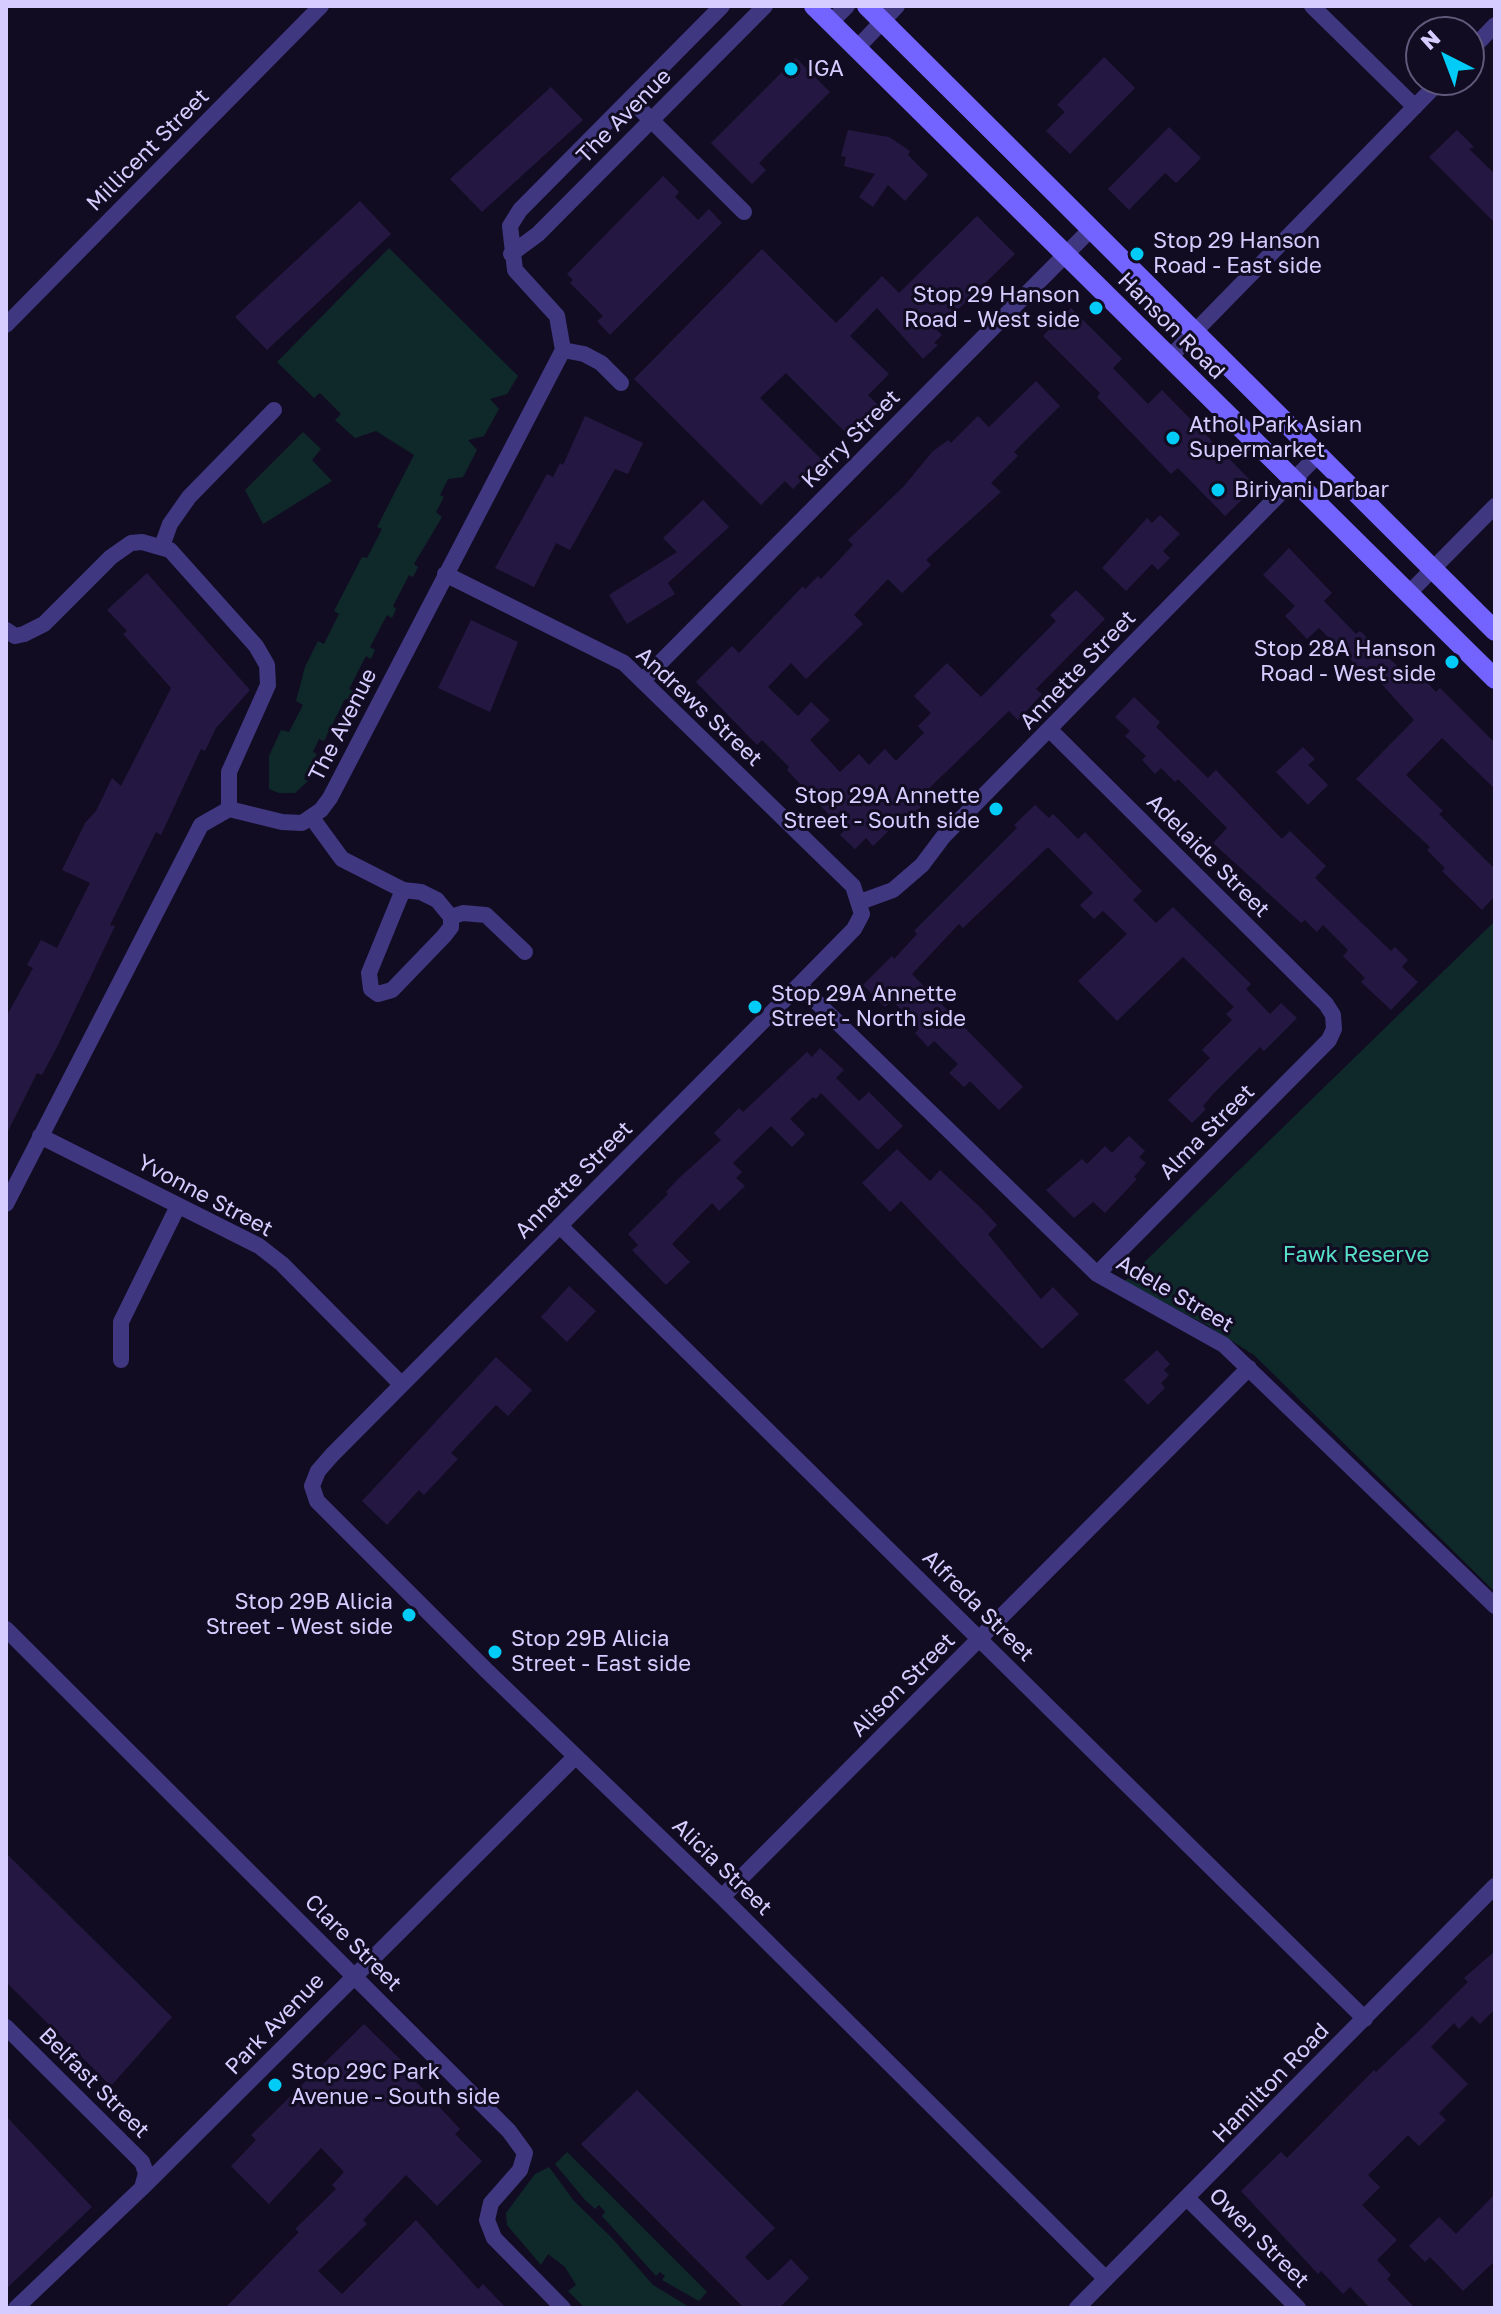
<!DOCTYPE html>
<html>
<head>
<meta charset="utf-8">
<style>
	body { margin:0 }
	#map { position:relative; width:1501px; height:2314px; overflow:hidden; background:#110c21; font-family:"Golos Text",sans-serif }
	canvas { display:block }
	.frame { position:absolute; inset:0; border:8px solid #d6ccff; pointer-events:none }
	.north { position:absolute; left:1405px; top:16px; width:80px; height:80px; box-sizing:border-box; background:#110c21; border:2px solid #60597a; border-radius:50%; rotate:318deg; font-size:22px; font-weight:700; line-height:32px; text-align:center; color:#d6ccff }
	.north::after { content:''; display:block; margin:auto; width:28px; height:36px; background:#00ccf7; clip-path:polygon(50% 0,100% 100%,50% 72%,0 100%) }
</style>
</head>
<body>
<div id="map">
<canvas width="1501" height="2314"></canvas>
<div class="frame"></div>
<div class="north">N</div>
</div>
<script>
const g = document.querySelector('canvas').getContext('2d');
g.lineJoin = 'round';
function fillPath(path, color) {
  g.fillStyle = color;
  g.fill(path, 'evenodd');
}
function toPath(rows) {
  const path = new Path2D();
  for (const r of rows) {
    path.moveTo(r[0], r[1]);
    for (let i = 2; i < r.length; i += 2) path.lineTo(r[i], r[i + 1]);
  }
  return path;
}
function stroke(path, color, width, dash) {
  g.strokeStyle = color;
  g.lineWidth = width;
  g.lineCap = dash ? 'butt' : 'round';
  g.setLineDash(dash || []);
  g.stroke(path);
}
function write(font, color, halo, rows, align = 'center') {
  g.font = font + ' "Golos Text",sans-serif';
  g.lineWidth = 6;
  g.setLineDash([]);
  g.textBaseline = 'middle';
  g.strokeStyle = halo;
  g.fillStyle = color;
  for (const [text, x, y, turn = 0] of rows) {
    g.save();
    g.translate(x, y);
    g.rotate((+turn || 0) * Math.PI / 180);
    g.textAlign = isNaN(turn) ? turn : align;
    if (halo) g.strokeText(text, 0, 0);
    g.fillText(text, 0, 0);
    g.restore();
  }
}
fillPath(toPath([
	[389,248,518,376,507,394,490,399,499,409,484,436,468,440,477,450,463,477,448,479,440,495,444,497,436,512,442,517,414,564,418,567,413,577,409,575,393,606,396,609,392,618,387,615,370,647,375,650,371,659,366,656,349,689,354,691,350,700,345,699,324,741,319,739,313,752,317,754,304,779,308,781,295,793,279,793,269,789,269,756,281,730,289,732,303,705,296,701,305,667,318,641,324,644,339,614,334,611,362,557,367,558,382,529,377,527,414,455,376,431,355,438,335,420,341,414,320,393,314,398,277,362],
	[303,432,321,449,312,460,332,481,263,524,245,490],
	[1495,921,1495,1592,1254,1355,1205,1324,1124,1282],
	[567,2152,707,2292,699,2301,662,2280,665,2276,660,2272,656,2276,602,2216,605,2212,599,2205,595,2209,585,2200,555,2164],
	[549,2167,574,2201,611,2237,653,2285,691,2308,585,2308,568,2291,576,2285,565,2267,548,2254,541,2265,507,2225,506,2213,535,2174]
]), '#0f292b');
fillPath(toPath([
	[1104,57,1135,88,1070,154,1046,131,1065,112,1057,105],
	[796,58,830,92,759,163,766,170,752,184,711,143],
	[551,87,583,120,482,212,450,179],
	[1169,127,1201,158,1176,183,1165,173,1129,210,1108,189],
	[848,130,889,137,910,151,908,155,928,175,905,201,888,185,873,207,859,197,875,174,844,166,846,157,841,156],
	[1457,130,1474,147,1469,149,1495,174,1495,223,1429,157],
	[663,176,679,192,675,197,698,220,709,209,722,223,610,335,597,321,603,316,570,283,573,280,567,274],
	[360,201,391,234,267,350,235,317],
	[977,216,1015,254,937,330,942,335,934,343,938,345,923,359,877,308,850,336,889,374,868,395,878,405,848,435,786,373,760,398,822,460,793,489,785,481,761,505,634,379,762,249,836,323,882,276,899,293],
	[1071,308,1122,359,1113,368,1148,404,1162,390,1250,480,1250,492,1225,516,1178,468,1171,474,1097,397,1100,393,1043,336],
	[1036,381,1060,406,1014,452,1018,456,991,483,1001,492,926,560,931,565,902,593,888,579,854,615,863,624,806,679,791,663,768,687,798,716,811,702,830,720,810,740,840,772,859,754,869,765,885,749,896,761,924,733,918,726,931,713,914,696,947,663,981,697,1056,621,1050,615,1076,590,1105,619,1036,689,1042,694,1018,720,1009,711,916,801,921,807,902,825,899,821,873,846,866,838,855,849,840,835,844,831,787,770,789,767,762,740,757,745,696,682,732,646,739,653,803,586,805,589,818,576,821,579,853,545,848,540,904,486,932,452,948,440,951,443,978,416,989,427],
	[585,416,643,443,628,474,615,469,570,550,556,543,534,587,495,568,547,474,553,477,560,463,563,465],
	[703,500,729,527,668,583,675,594,627,624,609,595,677,552,663,538],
	[1160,515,1180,534,1163,551,1170,558,1158,570,1152,564,1126,591,1102,568,1147,518,1152,523],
	[1289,548,1332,593,1324,601,1356,634,1360,631,1408,676,1415,669,1436,692,1440,688,1495,743,1495,789,1442,738,1406,775,1443,811,1439,814,1495,869,1495,896,1482,910,1442,871,1445,868,1427,850,1430,847,1356,779,1414,720,1370,671,1366,675,1319,628,1307,639,1285,616,1295,606,1263,575],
	[147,573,250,690,216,728,205,751,201,749,161,835,156,832,110,925,115,926,57,1047,42,1075,37,1073,6,1135,6,1017,33,968,27,965,41,940,57,948,90,883,62,870,85,823,96,811,112,778,121,786,171,688,123,634,127,631,107,610],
	[471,620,518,642,490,712,438,688],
	[1134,697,1160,722,1156,727,1208,778,1216,770,1282,839,1290,831,1326,866,1315,878,1391,951,1395,947,1408,960,1402,967,1418,982,1391,1010,1361,982,1365,978,1343,956,1348,950,1323,925,1317,932,1305,920,1301,923,1213,843,1227,828,1178,779,1175,782,1161,768,1155,774,1142,760,1146,756,1125,736,1130,731,1115,717],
	[1303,747,1315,759,1308,765,1328,785,1308,805,1276,772],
	[1035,805,1049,818,1053,814,1078,839,1085,832,1142,891,1133,900,1156,923,1173,907,1251,984,1246,989,1270,1014,1281,1003,1297,1018,1264,1051,1260,1047,1215,1092,1203,1106,1206,1109,1192,1123,1168,1100,1210,1058,1202,1050,1232,1020,1226,1014,1234,1007,1183,957,1117,1021,1078,981,1127,934,1103,911,1094,919,1080,905,1093,893,1048,847,963,928,959,924,912,974,1023,1087,999,1110,970,1081,964,1087,949,1073,958,1064,934,1041,928,1047,915,1033,919,1029,892,1000,885,1007,863,985,892,956,894,959,917,934,914,931,1017,828,1014,825],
	[820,1048,844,1070,836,1078,859,1101,869,1092,903,1126,878,1150,821,1093,816,1099,813,1097,790,1119,805,1134,792,1147,771,1126,733,1163,742,1172,736,1178,745,1186,719,1211,712,1203,672,1244,690,1262,666,1285,632,1250,638,1245,628,1234,668,1194,666,1192,678,1179,721,1140,714,1133,739,1108,743,1112,807,1052,812,1057],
	[1129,1136,1145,1151,1139,1157,1146,1163,1134,1177,1137,1179,1105,1213,1093,1202,1074,1218,1046,1190,1082,1159,1087,1164,1105,1146,1112,1153],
	[897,1149,930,1181,940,1170,982,1209,997,1225,988,1234,1041,1299,1053,1287,1079,1314,1042,1349,901,1201,890,1212,862,1183],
	[569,1286,596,1311,567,1342,541,1317],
	[1157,1350,1170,1364,1164,1370,1169,1375,1161,1383,1165,1388,1148,1405,1124,1380],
	[496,1357,532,1390,508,1416,496,1405,451,1453,458,1459,424,1495,419,1490,387,1525,362,1501],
	[6,1853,172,2017,111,2086,6,1982],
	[1495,1951,1495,2009,1480,2024,1472,2016,1459,2029,1454,2023,1431,2047,1468,2084,1439,2113,1446,2120,1419,2146,1408,2135,1368,2175,1380,2187,1362,2205,1397,2240,1377,2260,1391,2275,1387,2279,1415,2308,1370,2308,1350,2287,1343,2294,1321,2271,1318,2274,1241,2191,1281,2152,1287,2158,1374,2070,1376,2072,1424,2026,1468,1982,1464,1978],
	[364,2024,409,2068,406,2071,460,2129,455,2134,482,2161,437,2206,406,2175,363,2220,367,2224,318,2271,342,2294,416,2220,478,2289,483,2284,506,2308,225,2308,299,2232,295,2229,336,2189,332,2185,344,2172,321,2148,269,2204,231,2166,256,2140,251,2135],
	[637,2090,775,2228,745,2257,768,2281,791,2259,809,2278,779,2308,744,2308,581,2144],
	[6,2116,92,2207,6,2289],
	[1495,2194,1495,2261,1463,2291,1430,2257,1425,2262,1409,2246,1439,2217,1456,2234]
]), '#241842');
stroke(toPath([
	[1312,6,1415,107],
	[830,23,847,6],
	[857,48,897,6],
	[1469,52,1495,25],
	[631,100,744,212],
	[511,254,538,234,765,6],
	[6,325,321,6],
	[563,350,584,354,601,363,621,383],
	[1169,358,1441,80],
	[162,546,170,524,189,497,274,410],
	[445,574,624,663,853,886,862,914,854,929,799,985,332,1455,318,1471,312,1486,317,1501,487,1671,722,1897,1106,2279],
	[1408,594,1495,506],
	[6,630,15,636,24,634,44,624,111,557,131,543,142,542,170,550,256,646,267,665,268,685,229,772,229,809],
	[643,680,1091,229],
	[1050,730,1326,1004,1333,1015,1334,1029,1329,1040,1097,1274],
	[312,818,342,859,403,890,421,892,437,900,451,917,451,927,444,936,392,990,378,994,371,989,369,973,403,890],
	[860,902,893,890,922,865,943,837,1318,455],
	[451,917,463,913,486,915,525,952],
	[799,985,1097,1274,1224,1345,1495,1606],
	[40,1136,259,1246,282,1264,401,1384],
	[6,1204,201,825,229,809,282,822,302,823,321,810,330,798,563,350,557,316,515,270,510,226,520,210,722,6],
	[560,1226,1365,2019],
	[121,1360,121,1322,178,1206],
	[6,1629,509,2131,525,2153,520,2170,491,2203,487,2220,494,2238,563,2308],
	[722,1897,1249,1368],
	[6,2027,142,2162,146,2173,142,2188,16,2308],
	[142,2188,575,1757],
	[1188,2199,1298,2308],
	[1077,2308,1495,1886]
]), '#3f3780', 16);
stroke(toPath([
	[814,6,1495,679],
	[867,6,1495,631]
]), '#7363ff', 20);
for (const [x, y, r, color] of [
	[791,69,8,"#00ccf7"],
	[1137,254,8,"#00ccf7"],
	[1096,308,8,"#00ccf7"],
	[1173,438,8,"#00ccf7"],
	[1218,490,8,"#00ccf7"],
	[1452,662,8,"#00ccf7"],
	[996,809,8,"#00ccf7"],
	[755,1007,8,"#00ccf7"],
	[409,1615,8,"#00ccf7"],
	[495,1652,8,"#00ccf7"],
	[275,2085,8,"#00ccf7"]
]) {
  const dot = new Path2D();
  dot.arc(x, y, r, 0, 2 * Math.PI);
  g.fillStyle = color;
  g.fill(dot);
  stroke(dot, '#110c21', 3);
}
write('22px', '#d6ccff', '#110c21', [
	["IGA",807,69],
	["Stop 29 Hanson",1153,241],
	["Road - East side",1153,266],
	["Stop 29 Hanson",1080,295,"right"],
	["Road - West side",1080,320,"right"],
	["Athol Park Asian",1189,425],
	["Supermarket",1189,450],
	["Biriyani Darbar",1234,490],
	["Stop 28A Hanson",1436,649,"right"],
	["Road - West side",1436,674,"right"],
	["Stop 29A Annette",980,796,"right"],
	["Street - South side",980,821,"right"],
	["Stop 29A Annette",771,994],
	["Street - North side",771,1019],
	["Stop 29B Alicia",393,1602,"right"],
	["Street - West side",393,1627,"right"],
	["Stop 29B Alicia",511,1639],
	["Street - East side",511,1664],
	["Stop 29C Park",291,2072],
	["Avenue - South side",291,2097]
], 'left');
write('22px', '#d6ccff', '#110c21', [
	["The Avenue",624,116,-45],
	["Millicent Street",148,150,-45],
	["Hanson Road",1171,326,45],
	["Kerry Street",851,439,-45],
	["Annette Street",1078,670,-46],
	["Andrews Street",699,707,43],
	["The Avenue",343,725,-63],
	["Adelaide Street",1208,856,45],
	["Alma Street",1207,1132,-45],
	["Annette Street",574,1180,-45],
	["Yvonne Street",205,1196,28],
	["Adele Street",1175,1294,30],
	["Alfreda Street",978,1606,45],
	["Alison Street",903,1685,-45],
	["Alicia Street",722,1867,44],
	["Clare Street",353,1943,45],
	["Park Avenue",275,2024,-46],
	["Belfast Street",94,2083,45],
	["Hamilton Road",1271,2083,-46],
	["Owen Street",1259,2238,45]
]);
write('22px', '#57e1c8', '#110c21', [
	["Fawk Reserve",1356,1255]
]);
</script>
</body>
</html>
